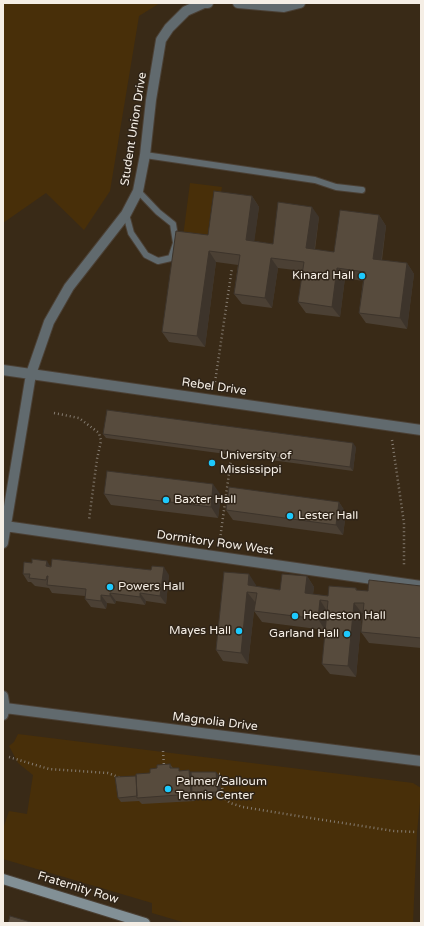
<!DOCTYPE html>
<html>
<head>
<meta charset="utf-8">
<style>
	body { margin:0 }
	#map { position:relative; width:424px; height:926px; overflow:hidden; background:#2f2418; font-family:"Varela Round",sans-serif }
	canvas { display:block }
	.frame { position:absolute; inset:0; border:4px solid #f5eee5; pointer-events:none }
</style>
</head>
<body>
<div id="map">
<canvas width="424" height="926"></canvas>
<div class="frame"></div>
</div>
<script>
const g = document.querySelector('canvas').getContext('2d');
g.lineJoin = 'round';
function fillPath(path, color) {
  g.fillStyle = color;
  g.fill(path, 'evenodd');
}
function toPath(rows) {
  const path = new Path2D();
  for (const r of rows) {
    path.moveTo(r[0], r[1]);
    for (let i = 2; i < r.length; i += 2) path.lineTo(r[i], r[i + 1]);
  }
  return path;
}
function stroke(path, color, width, dash) {
  g.strokeStyle = color;
  g.lineWidth = width;
  g.lineCap = dash ? 'butt' : 'round';
  g.setLineDash(dash || []);
  g.stroke(path);
}
function write(font, color, halo, rows, align = 'center') {
  g.font = font + ' "Varela Round",sans-serif';
  g.lineWidth = 3;
  g.setLineDash([]);
  g.textBaseline = 'middle';
  g.strokeStyle = halo;
  g.fillStyle = color;
  for (const [text, x, y, turn = 0] of rows) {
    g.save();
    g.translate(x, y);
    g.rotate((+turn || 0) * Math.PI / 180);
    g.textAlign = isNaN(turn) ? turn : align;
    if (halo) g.strokeText(text, 0, 0);
    g.fillText(text, 0, 0);
    g.restore();
  }
}
fillPath(toPath([
	[3,3,421,3,421,923,3,923]
]), '#392a17');
fillPath(toPath([
	[3,3,160,3,139,16,110,191,84,230,46,193,3,223],
	[190,183,222,187,220,198,212,203,207,240,183,237],
	[18,734,413,783,421,788,421,792,417,832,413,923,186,923,152,913,152,903,3,859,3,829,9,811,27,814,33,775,18,763,9,746,14,742]
]), '#482f09');
const lane = toPath([
	[145,155,315,180,336,187,362,190],
	[126,214,131,233,146,255,158,261,171,258,176,243,173,224,158,212,138,191]
]);
const street = toPath([
	[238,3,284,7,300,3],
	[3,370,421,430],
	[5,526,421,586],
	[3,543,31,374,49,322,69,287,126,214,138,191,145,155,151,100,161,40,169,28,186,11,204,3,208,3],
	[3,696,5,708,3,715],
	[5,708,421,761]
]);
const secondary = toPath([
	[3,879,145,923]
]);
stroke(lane, '#4b4035', 8);
stroke(street, '#4b4035', 12);
stroke(secondary, '#4b4035', 12);
stroke(toPath([
	[215,382,232,268],
	[54,413,79,418,99,433,101,441,97,459,89,520],
	[392,440,404,523,404,565],
	[220,539,231,459],
	[163,751,164,766],
	[9,757,49,769,108,773,121,778],
	[215,774,221,774,223,797,230,803,243,807,298,816,394,831,417,832]
]), '#857c71', 2.5, [1, 3]);
stroke(lane, '#616a6e', 6);
stroke(street, '#616a6e', 10);
stroke(secondary, '#829096', 10);
fillPath(toPath([
	[252,196,259,207,254,241,273,244,319,217,315,250,334,252,379,215,386,226,382,260,407,263,414,274,407,329,366,323,359,313,363,281,345,278,340,317,306,313,298,302,303,271,278,268,272,308,242,304,234,294,238,265,216,262,205,347,169,342,162,332,208,235],
	[103,434,356,447,353,471,106,438],
	[104,494,221,495,218,518,111,505],
	[339,502,346,513,343,535,233,520,226,510],
	[51,566,169,575,166,604,146,601,145,605,116,601,115,604,107,603,106,609,91,607,85,599,85,596,52,593,49,588,35,586,31,582,28,582,23,574],
	[224,572,256,585,256,587,280,590,307,576,314,587,313,594,328,596,356,588,357,590,368,591,421,586,421,648,369,643,361,632,363,613,362,613,356,677,330,674,322,664,327,617,325,630,262,622,254,611,256,602,255,602,248,664,223,661,216,650],
	[170,764,173,768,181,771,220,776,221,796,195,797,195,801,142,804,139,801,121,802,118,798,136,776,150,773,157,768]
]), '#4b4034');
fillPath(toPath([
	[252,196,259,207,253,251,246,240],
	[312,207,319,217,313,259,306,248],
	[379,215,386,226,380,269,373,259],
	[209,251,216,262,205,347,197,336],
	[271,258,278,268,272,308,265,298],
	[407,263,414,274,407,329,400,318],
	[337,268,345,278,340,317,332,307],
	[353,443,356,447,353,471,350,467],
	[213,484,221,495,218,518,211,507],
	[339,502,346,513,343,535,336,525],
	[47,561,52,569,46,566],
	[164,567,169,575,166,604,160,596],
	[249,574,256,585,255,593,248,585],
	[307,576,314,587,312,603,305,593],
	[247,592,255,602,248,664,241,653],
	[110,593,116,601,115,604,110,596],
	[140,593,146,601,145,605,140,597],
	[101,595,107,603,106,609,101,601],
	[320,600,327,611,325,630,318,619],
	[354,603,362,613,356,677,348,666],
	[189,770,194,776,192,792,195,797,195,801,191,794],
	[216,772,220,776,221,796,218,792]
]), '#3d342b');
const building = toPath([
	[214,191,252,196,246,240,273,244,278,202,312,207,306,248,334,252,340,210,379,215,373,259,407,263,400,318,359,313,365,272,337,268,332,307,298,302,304,262,271,258,265,298,234,294,240,255,209,251,197,336,162,332,176,231,208,235,214,191],
	[107,410,353,443,350,467,103,434,107,410],
	[107,471,213,484,211,507,104,494,107,471],
	[229,487,339,502,336,525,226,510,229,487],
	[32,559,47,561,46,566,51,567,52,559,151,570,152,566,164,567,160,596,140,593,140,597,110,593,110,596,101,595,101,601,85,599,86,589,47,585,48,576,47,576,46,580,29,578,30,574,23,574,24,562,32,563,32,559],
	[224,572,249,574,248,585,280,590,282,574,307,576,305,593,328,596,329,586,356,588,356,590,368,591,369,580,421,586,421,638,361,632,364,603,354,603,348,666,322,664,328,601,320,600,318,619,254,611,257,593,247,592,241,653,216,650,224,572],
	[170,764,170,768,179,768,179,771,189,770,191,794,137,798,136,774,150,773,150,769,157,768,157,765,170,764],
	[191,772,216,772,218,792,192,792,191,772],
	[136,776,137,796,118,798,115,777,136,776],
	[10,916,34,923,8,923,10,916]
]);
fillPath(building, '#574b3d');
stroke(building, '#3d342b', 1);
for (const [x, y, r, color] of [
	[362,276,4,"#1dc9fd"],
	[212,463,4,"#1dc9fd"],
	[166,500,4,"#1dc9fd"],
	[290,516,4,"#1dc9fd"],
	[110,587,4,"#1dc9fd"],
	[295,616,4,"#1dc9fd"],
	[239,631,4,"#1dc9fd"],
	[347,634,4,"#1dc9fd"],
	[168,789,4,"#1dc9fd"]
]) {
  const dot = new Path2D();
  dot.arc(x, y, r, 0, 2 * Math.PI);
  g.fillStyle = color;
  g.fill(dot);
  stroke(dot, '#2f2418', 1.5);
}
write('12px', '#f5eee5', '#2f2418', [
	["Student Union Drive",134,129,-81],
	["Rebel Drive",214,387,8],
	["Dormitory Row West",215,543,8],
	["Magnolia Drive",215,722,7],
	["Fraternity Row",78,888,17]
]);
write('12px', '#f5eee5', '#2f2418', [
	["Kinard Hall",354,276,"right"],
	["University of",220,456],
	["Mississippi",220,470],
	["Baxter Hall",174,500],
	["Lester Hall",298,516],
	["Powers Hall",118,587],
	["Hedleston Hall",303,616],
	["Mayes Hall",231,631,"right"],
	["Garland Hall",339,634,"right"],
	["Palmer/Salloum",176,782],
	["Tennis Center",176,796]
], 'left');
</script>
</body>
</html>
